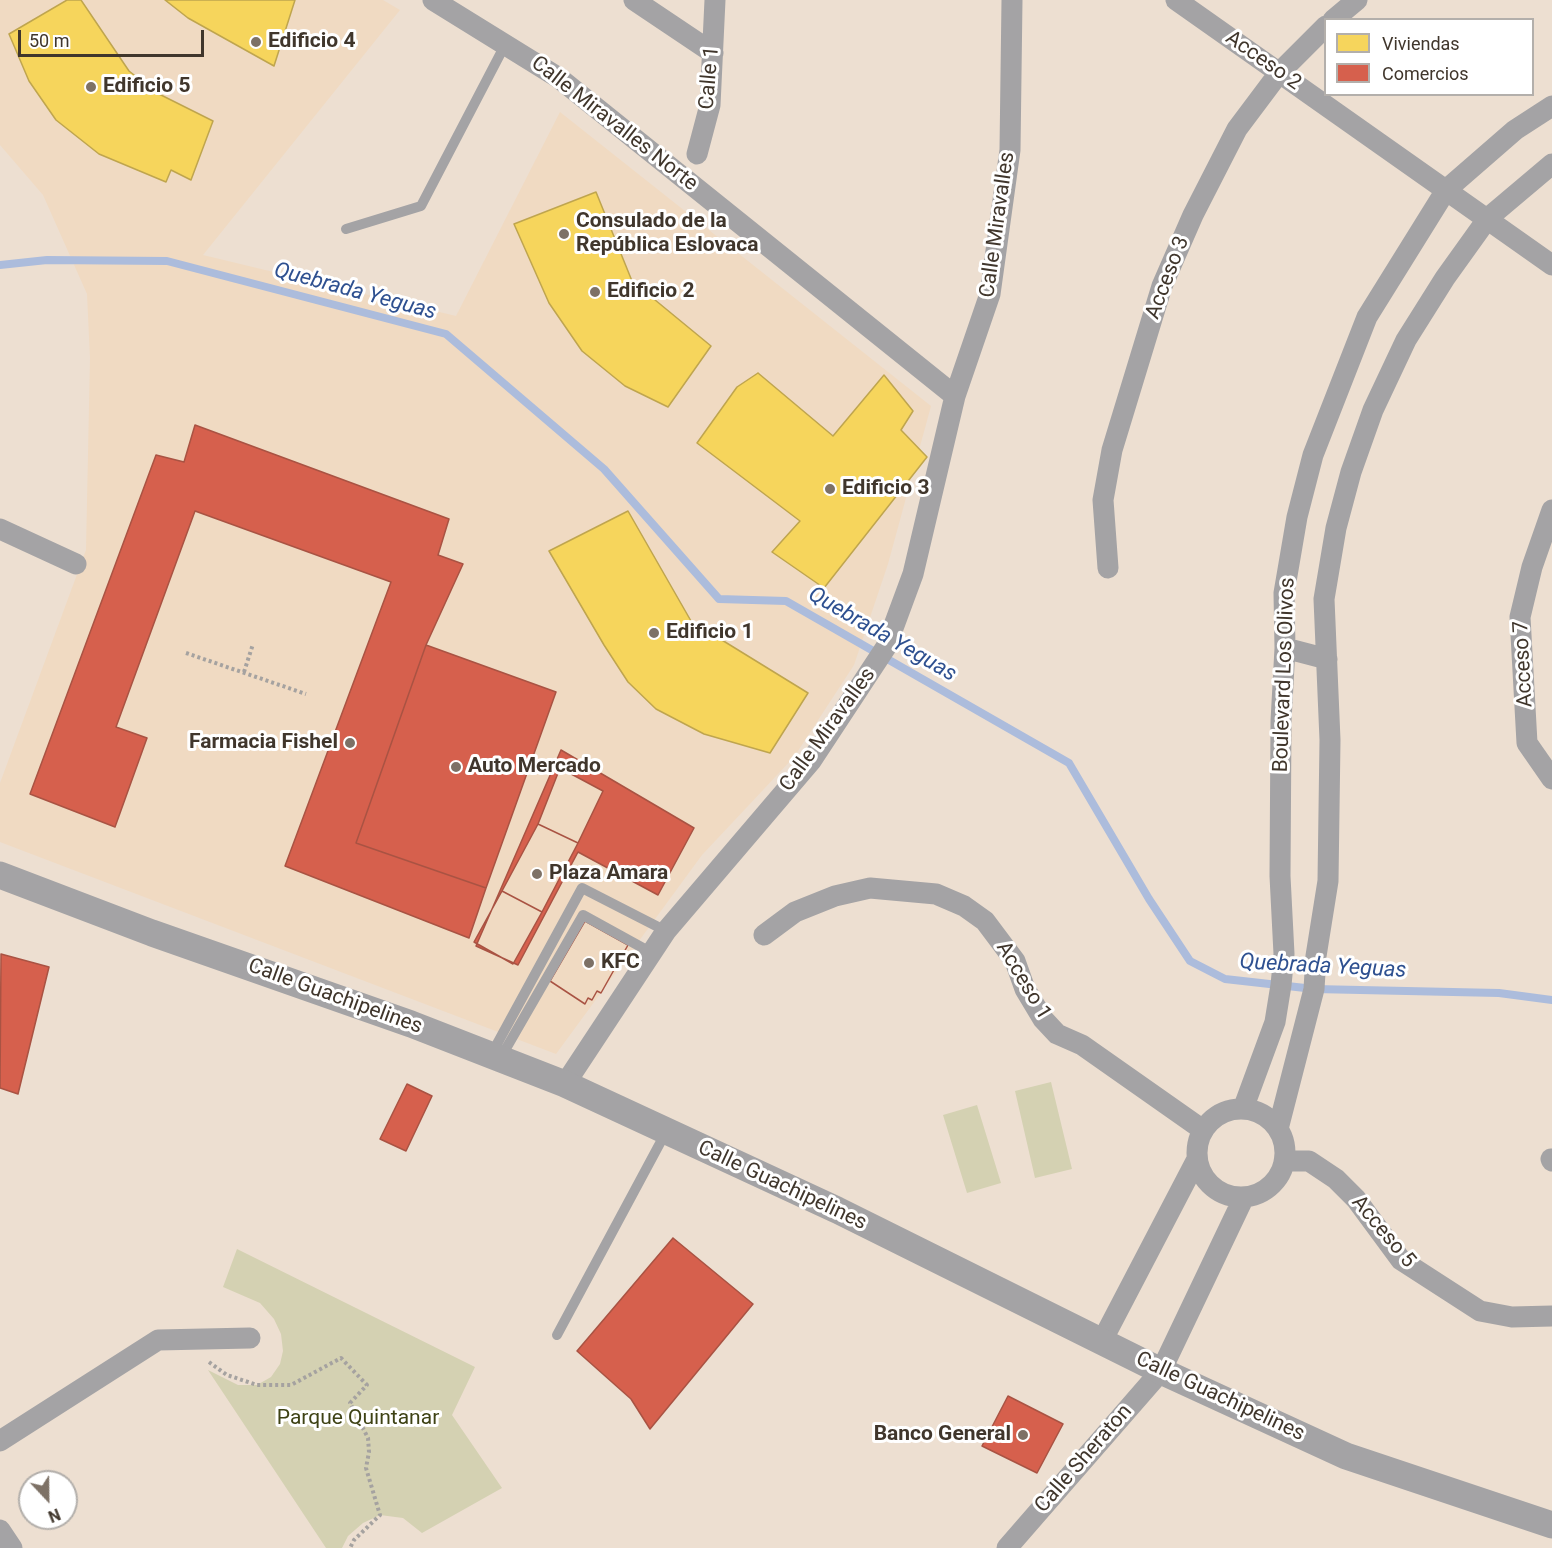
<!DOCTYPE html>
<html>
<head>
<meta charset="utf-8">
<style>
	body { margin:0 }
	#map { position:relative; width:1552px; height:1548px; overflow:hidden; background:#eddfd1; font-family:Roboto,sans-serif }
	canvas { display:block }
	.legend { position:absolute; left:1324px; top:18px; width:210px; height:78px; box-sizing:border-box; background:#fff; border:2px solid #b3afab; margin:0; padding:8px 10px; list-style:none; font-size:18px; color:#40362c }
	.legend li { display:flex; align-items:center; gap:12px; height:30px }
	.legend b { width:30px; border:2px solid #b3afab }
	.north { position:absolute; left:18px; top:1470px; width:60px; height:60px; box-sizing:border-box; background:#fff; border:2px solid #b3afab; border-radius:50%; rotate:158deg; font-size:16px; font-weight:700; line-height:24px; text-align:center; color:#40362c }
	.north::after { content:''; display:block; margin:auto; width:21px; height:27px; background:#7d7166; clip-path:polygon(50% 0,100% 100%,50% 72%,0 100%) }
	.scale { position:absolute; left:18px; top:30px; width:186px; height:27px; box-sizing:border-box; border:3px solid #40362c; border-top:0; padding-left:8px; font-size:18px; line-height:21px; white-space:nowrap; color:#40362c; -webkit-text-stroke:4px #fff; paint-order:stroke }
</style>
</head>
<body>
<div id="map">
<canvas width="1552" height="1548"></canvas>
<ul class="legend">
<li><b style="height:16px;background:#f6d55c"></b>Viviendas</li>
<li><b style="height:16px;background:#d6604d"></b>Comercios</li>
</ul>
<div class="north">N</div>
<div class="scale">50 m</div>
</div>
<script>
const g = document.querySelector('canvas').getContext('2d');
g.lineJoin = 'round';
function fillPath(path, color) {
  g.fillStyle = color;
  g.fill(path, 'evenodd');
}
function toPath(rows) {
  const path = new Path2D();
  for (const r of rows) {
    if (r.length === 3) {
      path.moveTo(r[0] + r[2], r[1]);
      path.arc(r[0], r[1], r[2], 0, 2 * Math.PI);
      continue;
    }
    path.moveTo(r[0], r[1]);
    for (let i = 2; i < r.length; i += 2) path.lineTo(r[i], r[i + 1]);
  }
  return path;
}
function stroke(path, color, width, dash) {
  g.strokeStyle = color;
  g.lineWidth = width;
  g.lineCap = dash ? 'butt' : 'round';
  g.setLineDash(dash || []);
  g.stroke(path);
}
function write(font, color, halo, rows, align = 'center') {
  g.font = font + ' Roboto,sans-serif';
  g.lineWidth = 6;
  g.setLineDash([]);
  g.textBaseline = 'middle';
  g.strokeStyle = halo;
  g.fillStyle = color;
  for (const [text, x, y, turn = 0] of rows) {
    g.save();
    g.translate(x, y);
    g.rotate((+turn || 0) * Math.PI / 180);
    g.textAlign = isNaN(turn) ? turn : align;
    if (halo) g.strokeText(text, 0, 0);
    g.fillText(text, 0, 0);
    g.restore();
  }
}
fillPath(toPath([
	[0,0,383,0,400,10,203,255,456,316,560,112,931,406,888,564,854,665,794,757,702,855,556,1054,0,842,0,783,86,550,90,358,87,294,43,195,0,145]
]), '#f0dac2');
fillPath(toPath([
	[1051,1082,1072,1169,1035,1178,1015,1091],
	[977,1105,1001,1183,967,1193,943,1115],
	[237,1249,475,1367,452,1415,502,1488,422,1533,403,1518,380,1515,363,1523,348,1536,342,1548,326,1548,208,1370,238,1385,257,1385,271,1377,280,1364,283,1351,281,1334,274,1319,260,1303,223,1287]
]), '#d4d1b2');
const homes = toPath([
	[67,0,81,0,129,71,157,93,213,121,191,180,171,170,166,182,99,154,56,120,29,81,9,34,67,0],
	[165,0,295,0,274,66,188,18,165,0],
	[596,192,632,281,711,346,668,407,625,386,582,351,549,303,514,224,596,192],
	[758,373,833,436,884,375,913,411,901,430,927,457,824,588,772,552,800,521,697,443,737,387,758,373],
	[628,511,691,621,808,693,770,753,704,734,656,709,628,682,604,645,549,551,628,511]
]);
fillPath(homes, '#f6d55c');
stroke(homes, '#bfa54e', 1.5);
const shops = toPath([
	[195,425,449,519,438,555,463,564,426,645,356,843,486,888,469,938,285,866,391,582,195,511,116,727,147,738,115,827,30,794,156,455,184,462,195,425],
	[426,645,556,692,486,888,356,843,426,645],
	[561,750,694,828,658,895,578,852,518,965,476,946,561,750],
	[560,768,603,791,578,843,538,824,560,768],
	[538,824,578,843,542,912,502,891,538,824],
	[502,891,542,912,513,964,474,942,502,891],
	[585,921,628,945,601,993,597,991,592,1000,588,998,585,1004,550,981,585,921],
	[585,921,628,945,601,993,597,991,592,1000,588,998,585,1004,550,981,585,921],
	[1,954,49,967,18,1094,0,1088,1,954],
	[407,1084,432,1096,406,1151,380,1139,407,1084],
	[673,1238,753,1304,650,1429,631,1399,577,1351,673,1238],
	[1008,1396,1063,1424,1037,1473,982,1446,1008,1396]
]);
fillPath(shops, '#d6604d');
stroke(shops, '#a95343', 1.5);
stroke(toPath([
	[0,265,47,260,167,261,446,334,604,469,719,599,786,601,1069,763,1149,899,1190,961,1225,979,1314,989,1499,993,1552,1000]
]), '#acbcdc', 8);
stroke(toPath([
	[186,653,306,694],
	[244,672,253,644],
	[209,1362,227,1375,257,1385,291,1385,341,1358,367,1385,350,1403,368,1438,369,1452,366,1468,380,1515,354,1540,350,1548]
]), '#a5a2a0', 4, [3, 3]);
stroke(toPath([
	[346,229,421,206,506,43],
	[491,1055,582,888,666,931],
	[500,1059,583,915,652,953],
	[557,1335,666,1132]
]), '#a4a3a5', 10);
stroke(toPath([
	[433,0,559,78,955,396],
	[634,0,713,53],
	[1176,0,1552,265],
	[1333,20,1357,0],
	[697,154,710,105,715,0],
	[1552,510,1532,567,1520,617,1527,743,1552,779],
	[0,529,76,564],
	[1108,568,1103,500,1112,450,1162,286,1193,215,1237,129,1279,73,1326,26],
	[1285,648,1327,659],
	[764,935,795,912,835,896,870,888,936,894,964,906,985,921,1015,961,1025,989,1043,1019,1057,1034,1082,1045,1203,1130],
	[565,1084,666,931,811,761,886,647,913,574,955,396,990,294,1010,150,1012,0],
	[1243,1109,1275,1022,1281,985,1284,954,1280,876,1281,721,1285,648,1284,593,1297,517,1313,455,1367,317,1446,190,1515,130,1552,106],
	[1241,1153,44],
	[1278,1129,1314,989,1316,956,1328,881,1330,740,1324,599,1336,528,1351,472,1373,410,1406,340,1445,278,1488,218,1552,164],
	[1551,1159,1552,1161],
	[1284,1161,1309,1161,1336,1179,1356,1199,1401,1260,1480,1311,1512,1317,1552,1316],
	[1102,1341,1197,1159],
	[0,1441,158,1340,250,1338],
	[0,1530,12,1548],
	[1007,1548,1161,1371,1244,1197]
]), '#a4a3a5', 21);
stroke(toPath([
	[0,875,152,933,411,1024,565,1084,837,1210,1161,1371,1346,1456,1552,1525]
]), '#a4a3a5', 27);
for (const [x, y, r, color] of [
	[256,42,6,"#7d7166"],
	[91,87,6,"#7d7166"],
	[564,234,6,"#7d7166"],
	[595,292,6,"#7d7166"],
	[830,489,6,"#7d7166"],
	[654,633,6,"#7d7166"],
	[350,743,6,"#7d7166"],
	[456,767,6,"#7d7166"],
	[537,874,6,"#7d7166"],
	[589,963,6,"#7d7166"],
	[1023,1435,6,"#7d7166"]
]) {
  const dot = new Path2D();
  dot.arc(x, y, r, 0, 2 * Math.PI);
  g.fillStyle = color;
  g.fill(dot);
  stroke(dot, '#fff', 2);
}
write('bold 21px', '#40362c', '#fff', [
	["Edificio 4",268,42],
	["Edificio 5",103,87],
	["Consulado de la",576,222],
	["República Eslovaca",576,246],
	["Edificio 2",607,292],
	["Edificio 3",842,489],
	["Edificio 1",666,633],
	["Farmacia Fishel",338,743,"right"],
	["Auto Mercado",468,767],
	["Plaza Amara",549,874],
	["KFC",601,963],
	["Banco General",1011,1435,"right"]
], 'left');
write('21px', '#40362c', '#fff', [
	["Acceso 2",1263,61,35],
	["Calle 1",710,78,-85],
	["Calle Miravalles Norte",614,124,38],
	["Calle Miravalles",998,225,-82],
	["Acceso 3",1168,278,-69],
	["Acceso 7",1524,664,-93],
	["Boulevard Los Olivos",1285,675,-88],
	["Calle Miravalles",828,730,-54],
	["Acceso 1",1023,981,59],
	["Calle Guachipelines",335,997,20],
	["Calle Guachipelines",782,1186,25],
	["Acceso 5",1383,1232,50],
	["Calle Guachipelines",1220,1397,25],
	["Calle Sheraton",1084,1459,-49]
]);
write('21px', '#3e4214', '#fff', [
	["Parque Quintanar",358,1419]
]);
write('italic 22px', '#2e5090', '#fff', [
	["Quebrada Yeguas",355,292,15],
	["Quebrada Yeguas",882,635,30],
	["Quebrada Yeguas",1323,967,3]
]);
</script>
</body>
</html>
